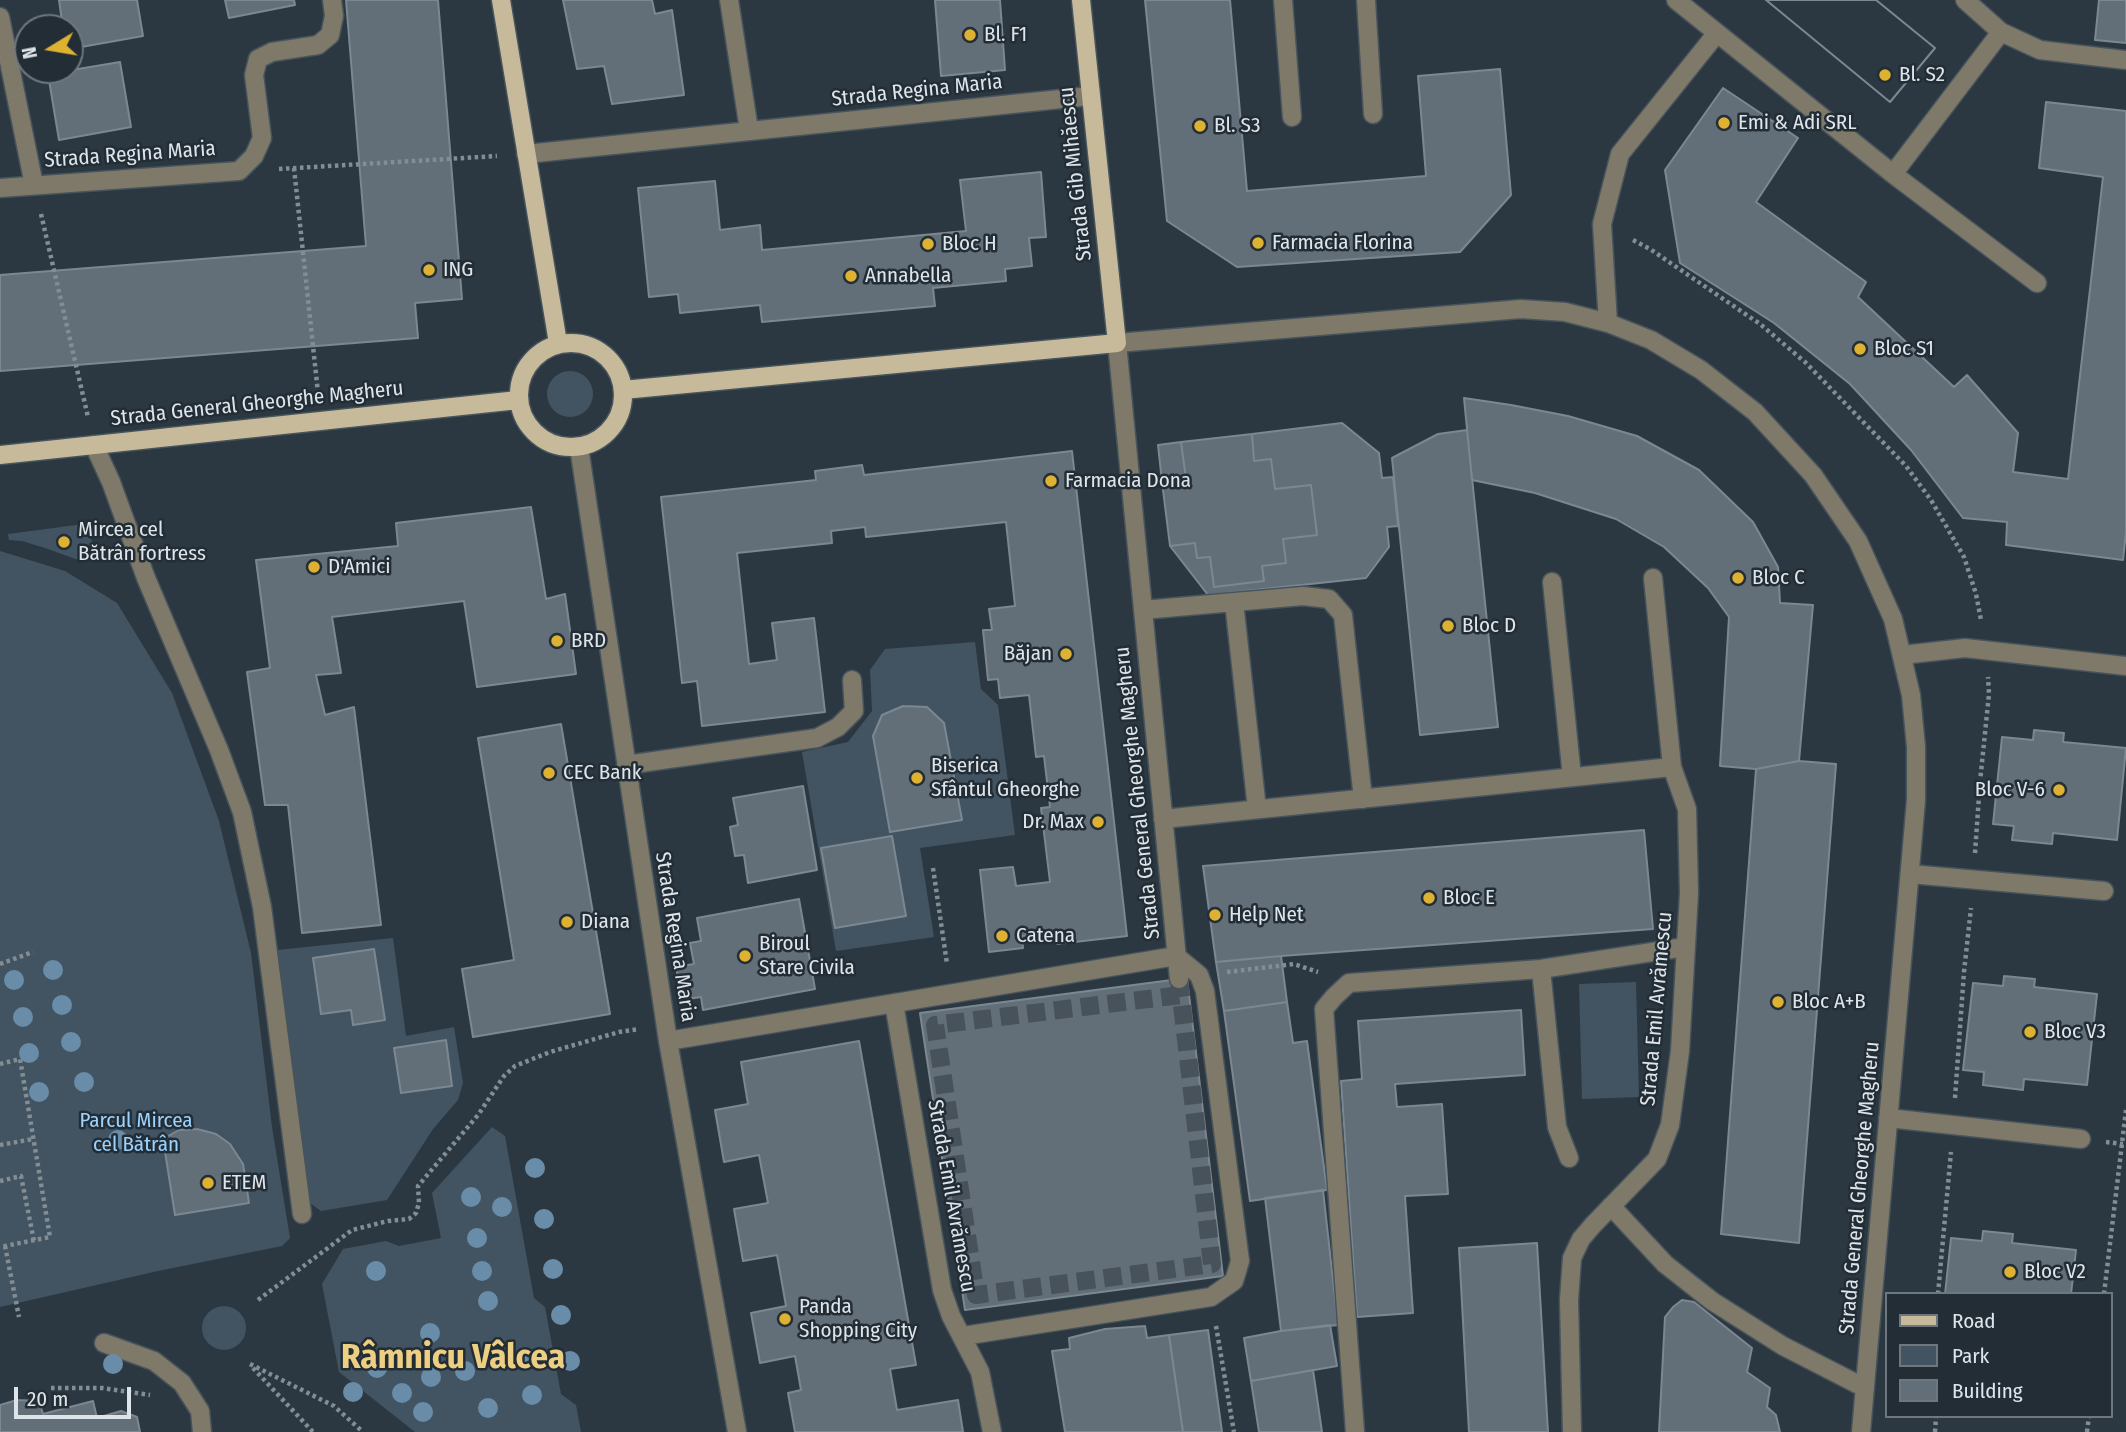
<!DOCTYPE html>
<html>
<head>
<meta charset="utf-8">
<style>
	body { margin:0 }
	#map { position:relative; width:2126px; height:1432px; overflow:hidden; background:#2c3841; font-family:"Fira Sans Condensed",sans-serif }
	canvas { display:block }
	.legend { position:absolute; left:1885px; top:1292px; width:228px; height:126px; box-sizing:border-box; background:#232d36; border:2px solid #6e777e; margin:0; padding:9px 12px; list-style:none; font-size:21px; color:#dee5ea }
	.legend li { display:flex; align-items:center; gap:14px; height:35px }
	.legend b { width:35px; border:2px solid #6e777e }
	.north { position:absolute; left:14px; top:14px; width:70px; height:70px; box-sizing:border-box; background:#232d36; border:2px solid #6e777e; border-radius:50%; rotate:259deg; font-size:19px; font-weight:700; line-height:28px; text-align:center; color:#dee5ea }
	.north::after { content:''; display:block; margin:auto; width:24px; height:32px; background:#ddb233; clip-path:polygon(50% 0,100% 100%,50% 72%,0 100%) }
	.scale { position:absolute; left:14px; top:1387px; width:117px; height:32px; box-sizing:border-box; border:4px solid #dee5ea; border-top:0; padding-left:9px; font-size:21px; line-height:24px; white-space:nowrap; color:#dee5ea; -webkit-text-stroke:5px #232d36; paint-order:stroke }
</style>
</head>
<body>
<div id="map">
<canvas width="2126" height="1432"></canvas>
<ul class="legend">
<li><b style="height:9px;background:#c7ba9a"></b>Road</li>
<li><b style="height:19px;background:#425462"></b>Park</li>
<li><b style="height:19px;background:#626e78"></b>Building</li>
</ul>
<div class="north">N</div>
<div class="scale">20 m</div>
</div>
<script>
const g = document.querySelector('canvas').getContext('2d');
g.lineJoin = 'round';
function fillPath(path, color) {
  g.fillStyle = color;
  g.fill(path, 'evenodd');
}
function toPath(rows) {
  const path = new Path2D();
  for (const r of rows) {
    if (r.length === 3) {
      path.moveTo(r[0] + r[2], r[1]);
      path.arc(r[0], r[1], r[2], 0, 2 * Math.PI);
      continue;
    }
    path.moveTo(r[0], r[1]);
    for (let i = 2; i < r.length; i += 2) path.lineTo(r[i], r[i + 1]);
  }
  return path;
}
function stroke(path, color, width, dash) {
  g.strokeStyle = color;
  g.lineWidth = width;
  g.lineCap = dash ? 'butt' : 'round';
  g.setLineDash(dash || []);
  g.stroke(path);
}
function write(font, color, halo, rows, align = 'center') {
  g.font = font + ' "Fira Sans Condensed",sans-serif';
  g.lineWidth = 5;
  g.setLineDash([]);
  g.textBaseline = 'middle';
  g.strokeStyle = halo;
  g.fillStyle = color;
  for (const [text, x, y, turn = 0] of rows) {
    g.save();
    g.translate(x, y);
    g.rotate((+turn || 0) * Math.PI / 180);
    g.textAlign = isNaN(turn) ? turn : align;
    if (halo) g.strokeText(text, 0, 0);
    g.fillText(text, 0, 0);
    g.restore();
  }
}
fillPath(toPath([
	[570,394,23],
	[84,524,95,548,92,556,84,562,45,548,22,541,9,540,8,534],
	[0,551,65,571,117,603,172,693,219,821,251,953,272,1127,290,1238,282,1246,158,1271,0,1307],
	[975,642,981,689,998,705,1015,835,920,848,934,937,836,951,802,752,848,742,872,711,870,670,885,649],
	[393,938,406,1036,454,1027,463,1083,458,1100,433,1129,387,1200,321,1211,310,1203,277,950],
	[1636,982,1639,1097,1582,1099,1579,984],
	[492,1127,505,1136,534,1298,545,1307,561,1394,576,1405,581,1432,415,1432,339,1372,322,1284,343,1249,386,1241,399,1246,441,1238,432,1193],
	[224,1328,22]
]), '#425462');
const building = toPath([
	[59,0,137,0,143,36,70,49,70,28,63,28,59,0],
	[225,0,294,0,295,5,229,18,225,0],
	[346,0,438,0,462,299,415,303,418,338,0,371,0,275,366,246,346,0],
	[563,0,652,0,655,14,672,10,684,95,612,104,604,66,577,69,563,0],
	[935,0,1000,0,1005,70,941,76,935,0],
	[1145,0,1230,0,1247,191,1426,176,1418,76,1500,69,1511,195,1460,252,1237,267,1167,221,1145,0],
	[1766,0,1876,0,1935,48,1890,102,1766,0],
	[1766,0,1876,0,1935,48,1890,102,1766,0],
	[2099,0,2126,0,2126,43,2095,40,2099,0],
	[120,62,131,127,59,140,48,74,120,62],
	[1723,88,1798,138,1756,202,1866,282,1858,297,1954,387,1967,375,2018,433,2013,472,2068,479,2103,177,2039,168,2046,102,2126,111,2126,532,2123,560,2006,545,2007,522,1963,518,1911,450,1850,384,1774,323,1680,263,1665,170,1723,88],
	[1041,172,1046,237,1029,238,1032,266,1005,269,1006,281,933,288,935,306,762,322,760,305,680,313,678,294,649,297,638,188,715,181,720,230,760,225,762,250,966,231,960,180,1041,172],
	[1464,398,1511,405,1568,416,1637,436,1699,470,1753,522,1778,567,1780,603,1813,605,1799,761,1756,769,1720,766,1729,617,1708,588,1664,547,1616,519,1535,493,1472,480,1464,398],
	[1342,423,1379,453,1382,478,1393,477,1398,526,1387,527,1389,547,1366,578,1208,595,1170,546,1195,543,1197,558,1210,557,1214,587,1264,581,1262,566,1286,563,1283,539,1317,535,1311,485,1275,489,1271,459,1254,461,1252,434,1342,423],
	[1467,430,1498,727,1420,735,1392,458,1438,434,1467,430],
	[1252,434,1254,461,1271,459,1275,489,1311,485,1317,535,1283,539,1286,563,1262,566,1264,581,1214,587,1210,557,1197,558,1195,543,1170,546,1162,482,1186,479,1181,442,1252,434],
	[1181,442,1186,479,1162,482,1158,445,1181,442],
	[1072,451,1127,936,1057,944,1055,932,1022,936,1023,948,989,952,980,870,1013,867,1016,886,1050,882,1041,808,1050,807,1044,756,1036,757,1029,695,1000,698,998,679,988,680,983,630,992,630,989,609,1015,606,1006,522,866,537,865,527,831,531,832,543,737,553,749,664,777,660,772,623,814,618,825,712,702,726,697,681,682,683,661,497,816,480,815,471,862,465,864,475,1072,451],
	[531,507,546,599,565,594,576,674,477,687,464,601,332,617,341,673,316,675,325,715,354,707,381,925,302,933,288,805,265,805,247,672,270,668,256,560,398,546,396,523,531,507],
	[903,706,927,707,944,723,962,820,890,832,873,736,882,715,903,706],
	[561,724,610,1014,473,1037,462,969,514,960,478,738,561,724],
	[2034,730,2064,733,2063,742,2126,748,2117,840,2053,833,2052,844,2012,840,2014,826,1993,824,2002,737,2033,740,2034,730],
	[1799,761,1836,764,1799,1243,1721,1234,1756,769,1799,761],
	[803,786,817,870,748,883,744,855,735,856,730,827,738,825,733,798,803,786],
	[1644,830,1653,929,1281,956,1216,962,1203,866,1644,830],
	[892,836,906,916,835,928,821,848,892,836],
	[799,899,815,989,703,1010,701,997,682,1000,676,967,694,964,690,943,701,941,697,918,799,899],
	[374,949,385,1020,353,1025,351,1010,321,1014,313,958,374,949],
	[1281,956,1287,1002,1224,1011,1216,962,1281,956],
	[2004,976,2035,979,2034,987,2097,994,2087,1085,2024,1079,2023,1090,1983,1085,1984,1072,1963,1070,1973,983,2003,986,2004,976],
	[1187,978,1223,1276,965,1310,920,1013,1187,978],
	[1287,1002,1293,1043,1307,1041,1327,1190,1250,1201,1224,1011,1287,1002],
	[1521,1010,1525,1075,1395,1084,1397,1107,1442,1104,1448,1194,1405,1196,1413,1313,1357,1317,1341,1081,1362,1079,1358,1021,1521,1010],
	[446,1040,452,1086,401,1093,394,1048,446,1040],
	[859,1041,916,1365,890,1369,897,1410,958,1400,963,1432,795,1432,788,1393,801,1390,795,1356,760,1363,751,1313,786,1306,777,1255,743,1261,734,1209,768,1203,759,1155,724,1162,715,1110,748,1104,741,1062,859,1041],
	[197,1129,216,1134,230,1144,243,1164,249,1203,175,1215,163,1139,179,1130,197,1129],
	[1323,1190,1338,1325,1281,1331,1265,1198,1323,1190],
	[1983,1231,2013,1234,2012,1243,2076,1250,2071,1294,1945,1294,1951,1238,1982,1241,1983,1231],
	[1537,1243,1548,1432,1469,1432,1459,1248,1537,1243],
	[1682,1300,1694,1302,1752,1348,1747,1372,1770,1388,1767,1407,1776,1415,1780,1432,1659,1432,1665,1317,1673,1307,1682,1300],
	[1330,1325,1337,1366,1251,1381,1244,1338,1281,1331,1330,1325],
	[1145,1326,1147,1338,1169,1335,1183,1432,1065,1432,1052,1351,1070,1349,1069,1338,1105,1329,1145,1326],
	[1208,1330,1222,1432,1183,1432,1169,1335,1208,1330],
	[1313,1370,1322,1432,1259,1432,1251,1381,1313,1370],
	[17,1400,39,1401,43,1414,93,1401,97,1418,121,1411,137,1417,140,1432,0,1432,0,1405,17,1400]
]);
fillPath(building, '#626e78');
stroke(building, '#7b8892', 2);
stroke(toPath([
	[1179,979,1212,1264,976,1295,935,1025,1181,995]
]), '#47525a', 18, [18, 9]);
const minor = toPath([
	[729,0,749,130],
	[1283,0,1292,117],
	[1366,0,1373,114],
	[1676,0,1893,174,2037,283],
	[1965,0,2001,32,2040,50,2126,60],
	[0,17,34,185],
	[526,154,1090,96],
	[1893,174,2001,32],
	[0,188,239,171,254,156,262,138,254,75,258,59,272,52,318,45,330,35,334,16,332,0],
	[1608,323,1602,224,1620,154,1717,33],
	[94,445,111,482,146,578,219,750,242,812,262,907,302,1214],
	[579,447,668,1041,737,1432],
	[1653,578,1672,767],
	[1552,582,1572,777],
	[1234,602,1257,809],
	[1143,610,1303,596,1329,599,1343,615,1363,799],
	[1902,655,1965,648,2126,666],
	[626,765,817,738,838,727,854,711,852,680],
	[1163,819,1672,767,1687,809,1689,893,1680,1051,1670,1125,1657,1159,1593,1225,1581,1239,1572,1258,1569,1300,1572,1432],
	[1910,874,2104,891],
	[1541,969,1557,1127,1569,1158],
	[1179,979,1117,343,1521,309,1565,312,1608,323,1651,340,1701,370,1755,412,1813,475,1858,541,1893,619,1911,695,1916,747,1916,800,1861,1432],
	[894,1003,942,1290,951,1316,980,1372,992,1432],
	[668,1041,1176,956],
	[1888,1118,2081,1139],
	[1611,1206,1665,1264,1712,1301,1783,1346,1865,1388],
	[963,1336,1211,1297,1234,1281,1240,1261,1205,991,1199,975,1176,956],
	[104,1343,154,1361,182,1383,200,1411,202,1432],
	[1355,1432,1324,1009,1334,997,1349,983,1541,969,1685,947]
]);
const major = toPath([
	[501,0,558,343],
	[571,395,52],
	[623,390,1117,343,1081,0],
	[0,455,518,400]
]);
stroke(minor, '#48545c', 21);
stroke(major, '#48545c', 21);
stroke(toPath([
	[294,168,318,393],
	[279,169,497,156],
	[41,214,88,417],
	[1633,240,1650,249,1760,324,1805,362,1906,466,1931,500,1964,557,1976,594,1981,620],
	[1975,853,1980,782,1989,694,1988,677],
	[933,868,947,964],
	[0,964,33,952],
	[1227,972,1294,964,1318,972],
	[0,1064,20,1059,50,1237,0,1247],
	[1955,1098,1964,972,1971,908],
	[2106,1142,2123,1144],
	[0,1145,33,1139],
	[0,1181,21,1176,34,1241],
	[5,1246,19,1317],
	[1938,1294,1951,1152],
	[2104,1294,2126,1110],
	[258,1300,352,1230,388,1221,409,1219,416,1213,419,1203,418,1186,478,1115,504,1076,515,1066,550,1052,619,1032,639,1029],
	[1216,1326,1234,1432],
	[250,1364,334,1406,363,1432],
	[253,1368,313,1432],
	[51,1388,102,1388,150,1395],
	[1935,1432,1936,1416],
	[2087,1432,2089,1416]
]), '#838d94', 4.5, [3.5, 3.5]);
stroke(minor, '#7f7969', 18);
stroke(major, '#c7ba9a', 18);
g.fillStyle = '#698da9';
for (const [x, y] of [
	[53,970],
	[14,980],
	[62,1005],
	[23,1017],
	[71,1042],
	[29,1053],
	[84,1082],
	[39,1092],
	[118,1140],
	[535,1168],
	[471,1197],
	[502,1207],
	[544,1219],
	[477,1238],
	[553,1269],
	[376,1271],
	[482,1271],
	[488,1301],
	[561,1315],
	[430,1333],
	[527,1359],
	[570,1361],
	[113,1364],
	[377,1368],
	[465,1371],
	[431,1377],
	[353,1392],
	[402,1393],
	[532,1395],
	[488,1408],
	[423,1412]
]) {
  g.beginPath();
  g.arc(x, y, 10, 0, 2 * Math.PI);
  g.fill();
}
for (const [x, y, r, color] of [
	[970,35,7,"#ddb233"],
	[1885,75,7,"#ddb233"],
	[1724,123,7,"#ddb233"],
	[1200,126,7,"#ddb233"],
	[1258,243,7,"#ddb233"],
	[928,244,7,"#ddb233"],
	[429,270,7,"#ddb233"],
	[851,276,7,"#ddb233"],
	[1860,349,7,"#ddb233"],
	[1051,481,7,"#ddb233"],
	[64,542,7,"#ddb233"],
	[314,567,7,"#ddb233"],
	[1738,578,7,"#ddb233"],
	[1448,626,7,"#ddb233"],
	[557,641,7,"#ddb233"],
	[1066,654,7,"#ddb233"],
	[549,773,7,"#ddb233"],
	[917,778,7,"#ddb233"],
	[2059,790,7,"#ddb233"],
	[1098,822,7,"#ddb233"],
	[1429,898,7,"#ddb233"],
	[1215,915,7,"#ddb233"],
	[567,922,7,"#ddb233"],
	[1002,936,7,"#ddb233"],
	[745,956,7,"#ddb233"],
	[1778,1002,7,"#ddb233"],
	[2030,1032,7,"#ddb233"],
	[208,1183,7,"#ddb233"],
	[2010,1272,7,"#ddb233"],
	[785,1319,7,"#ddb233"]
]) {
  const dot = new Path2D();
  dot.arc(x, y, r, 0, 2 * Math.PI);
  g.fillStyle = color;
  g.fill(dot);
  stroke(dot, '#232d36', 2.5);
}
write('21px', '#dee5ea', '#232d36', [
	["Bl. F1",984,35],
	["Bl. S2",1899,75],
	["Emi & Adi SRL",1738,123],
	["Bl. S3",1214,126],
	["Farmacia Florina",1272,243],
	["Bloc H",942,244],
	["ING",443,270],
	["Annabella",865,276],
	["Bloc S1",1874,349],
	["Farmacia Dona",1065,481],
	["Mircea cel",78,530],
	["Bătrân fortress",78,554],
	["D'Amici",328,567],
	["Bloc C",1752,578],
	["Bloc D",1462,626],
	["BRD",571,641],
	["Băjan",1052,654,"right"],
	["Biserica",931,766],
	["Sfântul Gheorghe",931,790],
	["CEC Bank",563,773],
	["Bloc V-6",2045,790,"right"],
	["Dr. Max",1084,822,"right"],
	["Bloc E",1443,898],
	["Help Net",1229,915],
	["Diana",581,922],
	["Catena",1016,936],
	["Biroul",759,944],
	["Stare Civila",759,968],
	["Bloc A+B",1792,1002],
	["Bloc V3",2044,1032],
	["ETEM",222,1183],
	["Bloc V2",2024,1272],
	["Panda",799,1307],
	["Shopping City",799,1331]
], 'left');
write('21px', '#dee5ea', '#232d36', [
	["Strada Regina Maria",917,91,-6],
	["Strada Regina Maria",130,155,-4],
	["Strada Gib Mihăescu",1076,174,-96],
	["Strada General Gheorghe Magheru",257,404,-6],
	["Strada General Gheorghe Magheru",1138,793,-96],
	["Strada Regina Maria",675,937,81],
	["Strada Emil Avrămescu",1657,1009,-85],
	["Strada General Gheorghe Magheru",1860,1188,-85],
	["Strada Emil Avrămescu",951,1196,80]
]);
write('21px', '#9bd2fe', '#232d36', [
	["Parcul Mircea",136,1121],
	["cel Bătrân",136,1145]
]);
write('bold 35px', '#edcf84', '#232d36', [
	["Râmnicu Vâlcea",453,1358]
]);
</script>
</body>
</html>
